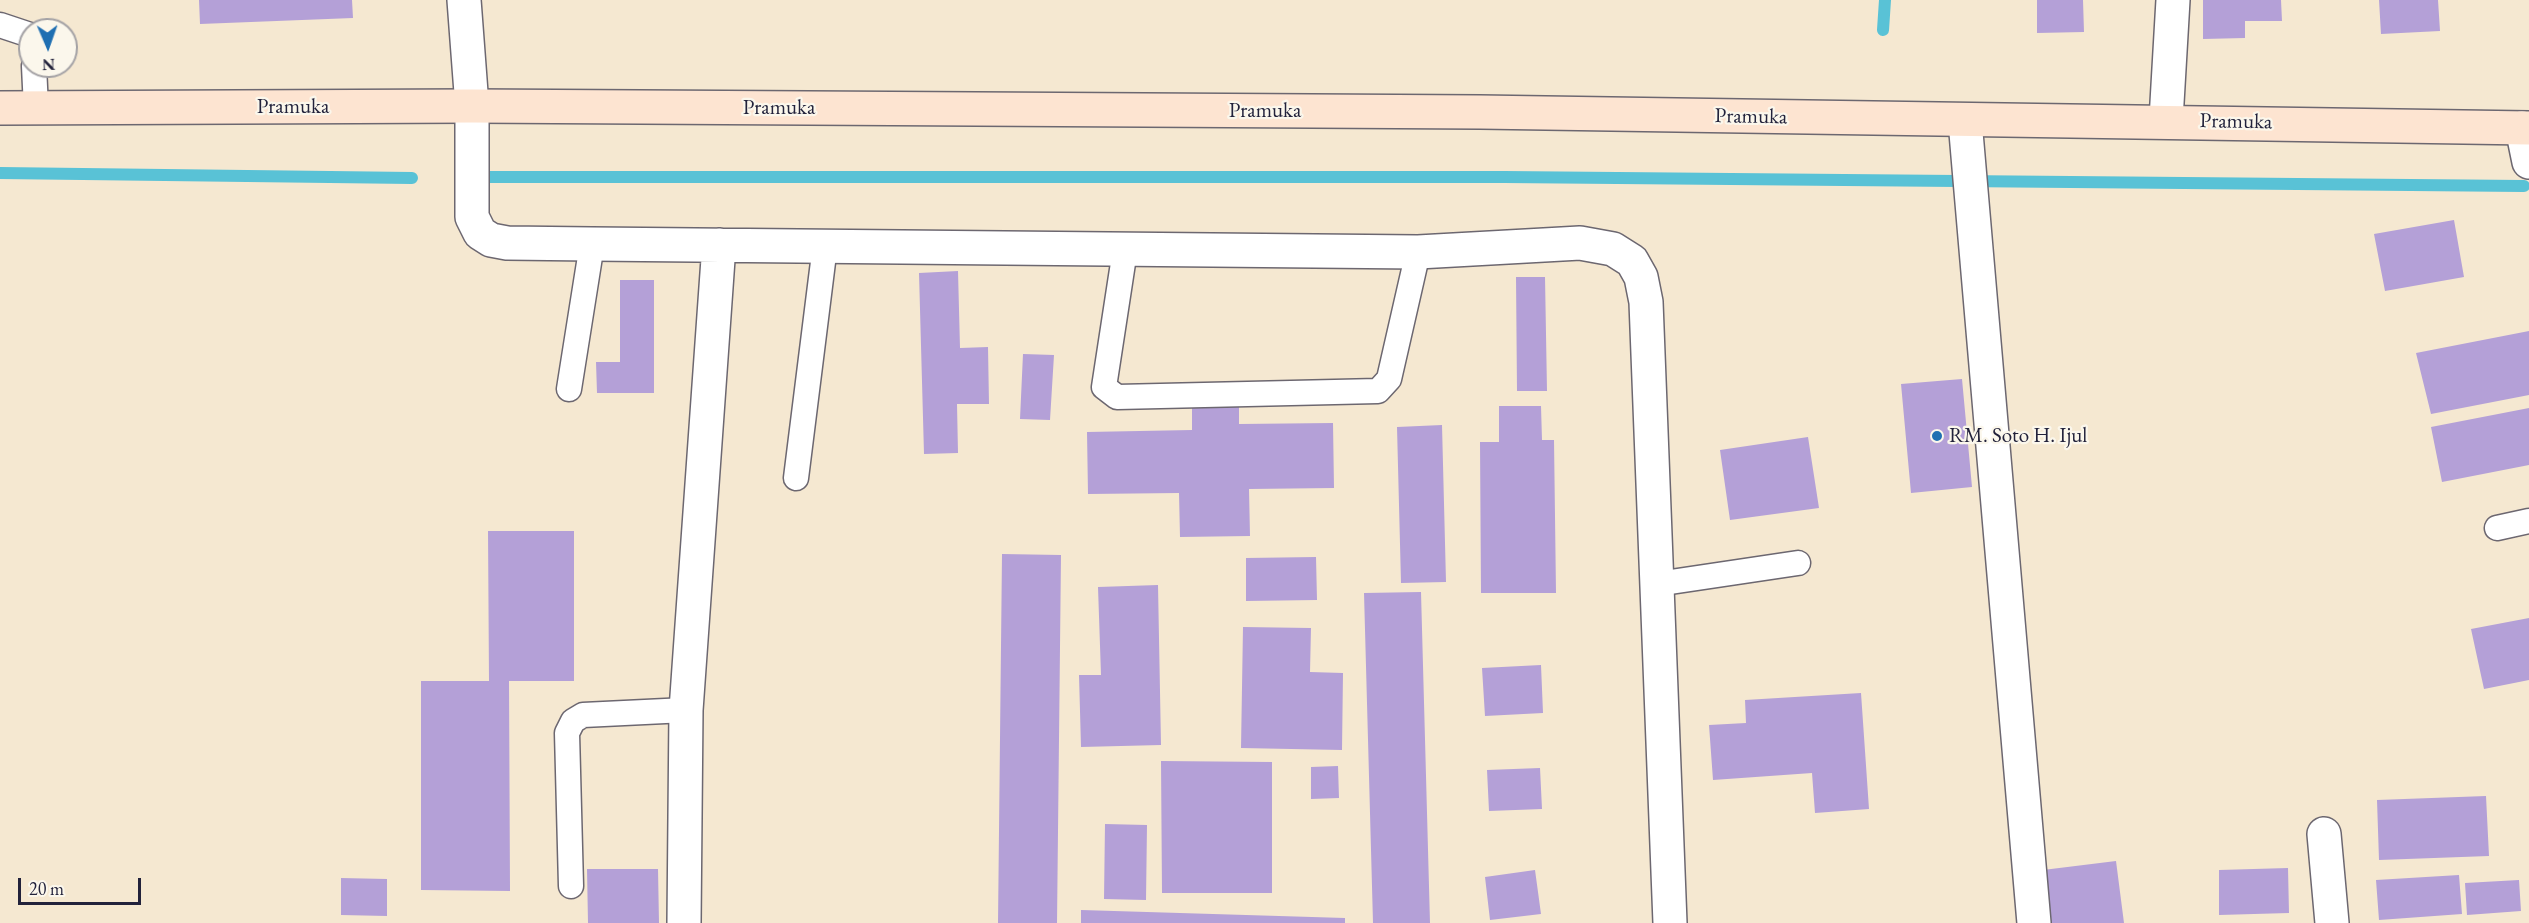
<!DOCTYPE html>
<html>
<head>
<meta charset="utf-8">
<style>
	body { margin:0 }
	#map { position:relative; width:2529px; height:923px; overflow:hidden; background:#f5e8d1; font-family:"EB Garamond",serif }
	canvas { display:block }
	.north { position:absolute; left:18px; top:18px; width:60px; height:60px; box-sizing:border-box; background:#fbf7ec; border:2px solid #a4a2a5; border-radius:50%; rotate:178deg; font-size:16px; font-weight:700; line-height:24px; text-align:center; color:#22223b }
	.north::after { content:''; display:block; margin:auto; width:21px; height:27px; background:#1f6fb2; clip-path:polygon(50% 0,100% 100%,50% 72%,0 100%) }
	.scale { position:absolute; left:18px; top:878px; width:123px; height:27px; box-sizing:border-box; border:3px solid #22223b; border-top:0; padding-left:8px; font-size:18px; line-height:21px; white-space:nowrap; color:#22223b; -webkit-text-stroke:4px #fbf7ec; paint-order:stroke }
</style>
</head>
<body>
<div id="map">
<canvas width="2529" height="923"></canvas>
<div class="north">N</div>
<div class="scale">20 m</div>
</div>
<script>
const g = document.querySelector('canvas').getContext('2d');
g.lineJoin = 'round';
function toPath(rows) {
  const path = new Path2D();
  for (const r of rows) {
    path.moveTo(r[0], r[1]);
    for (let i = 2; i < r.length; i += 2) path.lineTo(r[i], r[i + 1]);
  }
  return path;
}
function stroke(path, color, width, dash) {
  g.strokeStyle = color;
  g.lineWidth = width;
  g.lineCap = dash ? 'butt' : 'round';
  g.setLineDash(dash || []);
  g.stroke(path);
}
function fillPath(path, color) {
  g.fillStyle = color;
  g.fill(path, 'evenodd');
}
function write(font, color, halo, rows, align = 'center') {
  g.font = font + ' "EB Garamond",serif';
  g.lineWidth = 4.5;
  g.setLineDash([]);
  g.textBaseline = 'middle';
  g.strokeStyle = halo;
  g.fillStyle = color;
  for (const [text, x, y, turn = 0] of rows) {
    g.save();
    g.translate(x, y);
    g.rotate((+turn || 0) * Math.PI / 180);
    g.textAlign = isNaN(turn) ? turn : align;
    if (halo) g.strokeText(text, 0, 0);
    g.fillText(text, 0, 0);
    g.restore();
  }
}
stroke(toPath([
	[1883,30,1885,0],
	[0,173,412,178],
	[473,177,1504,177,2524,186]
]), '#59c2d6', 12);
fillPath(toPath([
	[199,0,352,0,353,18,200,24],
	[2037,0,2083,0,2084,32,2037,33],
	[2203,0,2281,0,2282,21,2245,21,2245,38,2203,39],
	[2379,0,2438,0,2440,31,2381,34],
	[2454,220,2464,277,2385,291,2374,234],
	[958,271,960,348,988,347,989,404,957,404,958,453,924,454,919,273],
	[1516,277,1545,277,1547,391,1517,391],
	[620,280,654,280,654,393,597,393,596,362,620,362],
	[2529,331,2529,395,2431,414,2416,353],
	[1023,354,1054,355,1050,420,1020,419],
	[1962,379,1972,487,1911,493,1901,384],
	[1239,403,1239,424,1333,423,1334,488,1249,489,1250,536,1180,537,1179,493,1088,494,1087,432,1192,430,1192,404],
	[1499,406,1541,406,1542,440,1554,440,1556,593,1481,593,1480,442,1499,442],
	[2529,408,2529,465,2442,482,2431,427],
	[1442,425,1446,582,1401,583,1397,427],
	[1808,437,1819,508,1730,520,1720,450],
	[488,531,574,531,574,681,509,681,510,891,421,890,421,681,489,681],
	[1002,554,1061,555,1057,923,998,923],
	[1316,557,1317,600,1246,601,1246,558],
	[1158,585,1161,745,1081,747,1079,675,1101,675,1098,587],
	[1421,592,1430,923,1373,923,1364,593],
	[2529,618,2529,680,2484,689,2471,629],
	[1243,627,1311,628,1310,672,1343,673,1342,750,1241,748],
	[1541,665,1543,713,1485,716,1482,668],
	[1861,693,1869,809,1815,813,1812,773,1713,780,1709,725,1746,723,1745,700],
	[1161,761,1272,762,1272,893,1162,893],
	[1338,766,1339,798,1311,799,1311,767],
	[1540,768,1542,809,1489,811,1487,770],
	[2486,796,2489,856,2379,860,2377,800],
	[1105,824,1147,825,1146,900,1104,899],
	[2116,861,2124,923,2050,923,2043,870],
	[2288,868,2289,913,2219,915,2219,870],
	[587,869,658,869,659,923,588,923],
	[1535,870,1541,914,1490,920,1485,877],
	[2459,875,2462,914,2379,920,2376,880],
	[341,878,387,879,387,916,341,915],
	[2519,880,2521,911,2467,915,2465,883],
	[1081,910,1345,918,1345,923,1081,923]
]), '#b4a0d7');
const lane = toPath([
	[0,25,30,35],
	[34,66,36,108],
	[1125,250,1104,387,1117,397,1378,391,1389,379,1418,252],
	[569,389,592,244],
	[796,478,825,246],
	[2497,528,2529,521],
	[1657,584,1798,563],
	[571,886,567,733,573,721,583,715,686,710]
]);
const street = toPath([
	[464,0,472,106,472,217,480,233,491,240,507,243,592,244,1418,252,1580,243,1613,249,1632,261,1641,277,1646,302,1670,923],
	[2166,120,2173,0],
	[1965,121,2034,923],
	[2522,128,2529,162],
	[2324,834,2332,923],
	[684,923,686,710,719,245]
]);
const secondary = toPath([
	[0,108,472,106,1480,112,2529,128]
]);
stroke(lane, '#6c6770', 27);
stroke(street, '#6c6770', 36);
stroke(secondary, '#6c6770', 36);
stroke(lane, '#fff', 24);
stroke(street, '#fff', 33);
stroke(secondary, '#fde4d1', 33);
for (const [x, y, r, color] of [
	[1937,436,6,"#1f6fb2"]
]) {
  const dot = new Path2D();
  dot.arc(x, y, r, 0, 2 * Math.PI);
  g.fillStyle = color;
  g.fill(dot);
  stroke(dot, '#fbf7ec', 2);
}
write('21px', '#22223b', '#fbf7ec', [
	["Pramuka",293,107],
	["Pramuka",779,108],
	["Pramuka",1265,111],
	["Pramuka",1751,117,1],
	["Pramuka",2236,122,1]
]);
write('21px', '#22223b', '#fbf7ec', [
	["RM. Soto H. Ijul",1949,436]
], 'left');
</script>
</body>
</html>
